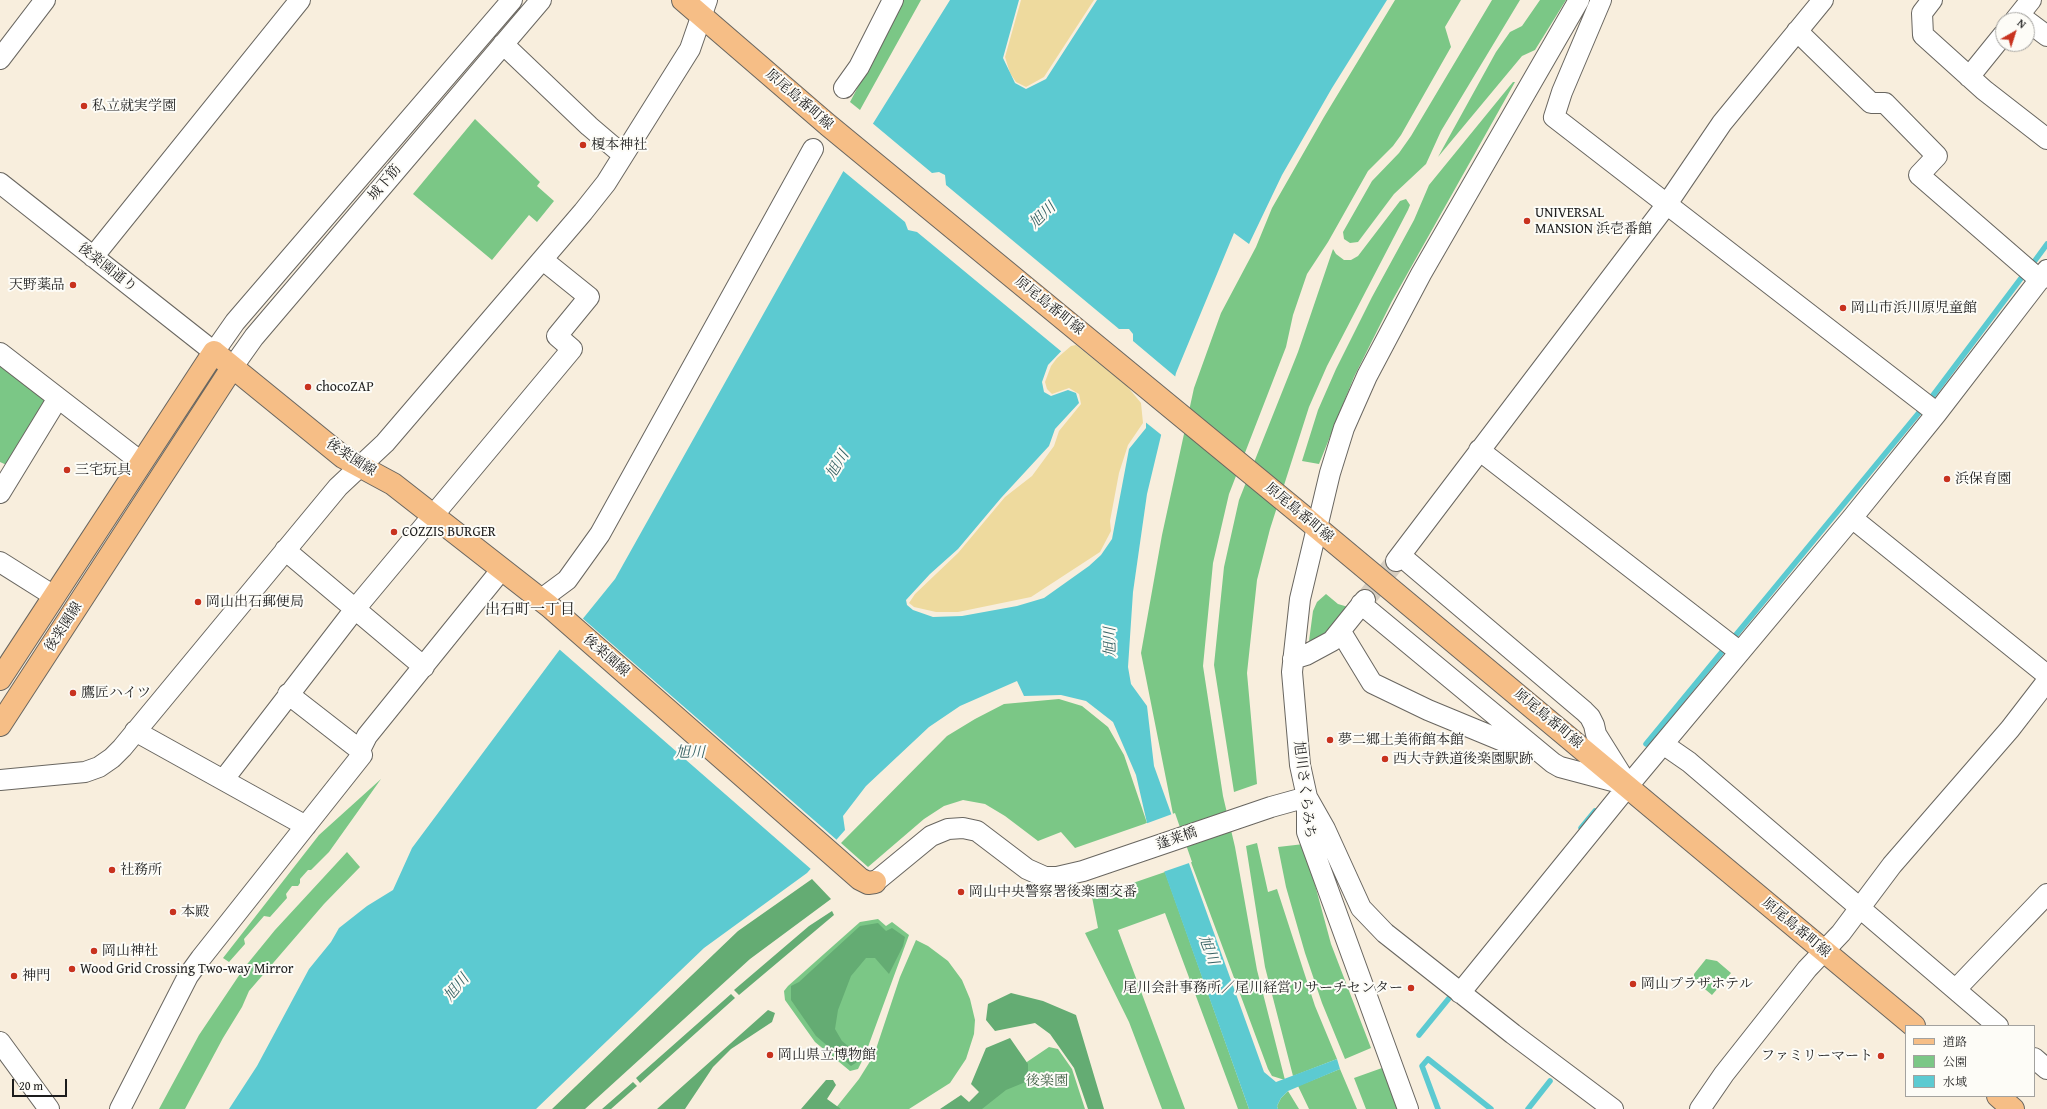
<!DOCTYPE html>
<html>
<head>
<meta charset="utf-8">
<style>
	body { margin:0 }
	#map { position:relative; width:2047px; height:1109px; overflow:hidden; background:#f8eedd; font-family:"Gentium Book Plus","Noto Serif JP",serif }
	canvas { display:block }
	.legend { position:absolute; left:1905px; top:1025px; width:130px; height:72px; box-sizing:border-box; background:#fdfcf7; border:1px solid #a3a29f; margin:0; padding:5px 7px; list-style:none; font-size:12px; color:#1c1c1c }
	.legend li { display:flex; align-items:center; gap:8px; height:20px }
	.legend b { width:20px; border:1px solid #a3a29f }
	.north { position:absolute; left:1995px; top:12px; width:40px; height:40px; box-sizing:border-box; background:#fdfcf7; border:1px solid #a3a29f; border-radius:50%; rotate:39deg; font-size:11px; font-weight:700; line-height:16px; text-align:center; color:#1c1c1c }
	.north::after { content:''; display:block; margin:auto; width:14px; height:18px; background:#c8321e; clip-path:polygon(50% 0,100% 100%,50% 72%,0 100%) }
	.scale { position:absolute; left:12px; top:1079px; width:55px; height:18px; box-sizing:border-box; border:2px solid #1c1c1c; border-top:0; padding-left:5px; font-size:12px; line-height:14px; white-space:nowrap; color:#1c1c1c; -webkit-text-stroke:3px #fdfcf7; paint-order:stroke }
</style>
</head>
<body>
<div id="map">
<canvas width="2047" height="1109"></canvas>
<ul class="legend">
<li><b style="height:5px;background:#f6be86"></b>道路</li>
<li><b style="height:11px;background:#7bc786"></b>公園</li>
<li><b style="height:11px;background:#5ccad1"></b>水域</li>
</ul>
<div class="north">N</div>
<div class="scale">20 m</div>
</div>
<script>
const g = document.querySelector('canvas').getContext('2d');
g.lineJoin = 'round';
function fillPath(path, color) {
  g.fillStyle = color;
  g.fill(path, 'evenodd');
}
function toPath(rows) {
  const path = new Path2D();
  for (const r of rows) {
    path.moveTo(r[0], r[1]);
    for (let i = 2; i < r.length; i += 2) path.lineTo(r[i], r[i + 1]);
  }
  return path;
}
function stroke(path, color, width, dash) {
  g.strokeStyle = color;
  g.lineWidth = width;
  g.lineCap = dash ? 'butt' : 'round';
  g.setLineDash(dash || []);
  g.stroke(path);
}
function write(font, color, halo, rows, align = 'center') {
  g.font = font + ' "Gentium Book Plus","Noto Serif JP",serif';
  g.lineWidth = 4;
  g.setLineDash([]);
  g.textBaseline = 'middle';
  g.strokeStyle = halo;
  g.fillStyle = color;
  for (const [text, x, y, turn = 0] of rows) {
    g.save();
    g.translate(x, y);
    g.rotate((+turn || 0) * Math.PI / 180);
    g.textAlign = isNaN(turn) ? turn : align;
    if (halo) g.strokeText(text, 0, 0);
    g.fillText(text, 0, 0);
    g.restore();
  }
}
fillPath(toPath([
	[900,0,921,0,860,110,850,102,890,26],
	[1395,0,1461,0,1445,27,1451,47,1401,135,1393,146,1368,171,1328,242,1307,274,1293,315,1286,347,1229,494,1213,563,1203,666,1223,796,1235,847,1257,970,1285,1080,1272,1076,1268,1069,1173,814,1141,653,1162,535,1194,388,1221,313,1256,247,1272,208,1324,117],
	[1492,0,1520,0,1441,131,1426,164,1394,194,1358,242,1350,243,1344,239,1343,232,1372,181,1399,153,1411,136],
	[1540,0,1566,0,1535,50,1522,56,1438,157,1496,52,1510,32,1522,26],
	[1513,82,1515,82,1392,301,1354,377,1319,464,1302,461,1318,410,1336,369,1372,297,1414,220,1429,185],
	[475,119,540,182,537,186,554,201,537,222,529,215,492,260,413,194],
	[1406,199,1410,205,1408,210,1327,366,1309,407,1270,529,1257,580,1247,673,1257,784,1234,792,1214,665,1224,567,1239,500,1298,352,1333,249,1336,254,1344,260,1351,260,1358,256,1400,201],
	[0,359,47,396,9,466,0,462],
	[1326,594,1338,604,1348,607,1328,635,1309,641,1313,611,1317,602],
	[1059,699,1082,706,1108,727,1124,755,1147,823,1075,848,1061,832,1038,841,1005,816,985,804,963,800,944,806,924,819,868,867,841,843,947,736,975,719,1004,704],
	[381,779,329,852,311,870,308,870,300,879,300,883,298,886,292,886,286,894,287,898,270,917,264,916,244,939,245,944,229,962,223,958,319,835],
	[1257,843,1268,892,1277,889,1315,1006,1337,1059,1293,1076,1265,967,1246,846],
	[1304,844,1331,944,1371,1048,1345,1059,1322,1003,1305,953,1286,887,1278,847],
	[347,852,360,867,324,904,249,991,242,1007,223,1038,185,1109,159,1109,199,1035,244,968,275,930],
	[1165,872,1249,1109,1238,1109,1165,913,1118,930,1185,1109,1162,1109,1129,1022,1085,933,1098,928,1092,897],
	[878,919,886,926,892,922,909,935,865,1055,858,1069,850,1071,815,1042,785,1000,784,991,788,986,860,922],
	[916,940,928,946,948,961,962,980,970,999,975,1020,974,1034,966,1059,950,1083,909,1109,835,1109,859,1079,874,1055,900,977],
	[1706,959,1717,961,1731,973,1712,995,1694,980,1694,974],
	[1049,1047,1058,1049,1072,1069,1085,1109,965,1109,981,1093],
	[1382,1068,1397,1109,1366,1109,1354,1078],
	[1340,1069,1357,1109,1309,1109,1298,1086],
	[1288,1091,1299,1109,1278,1109,1277,1106,1281,1098]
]), '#7bc786');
fillPath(toPath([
	[812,879,831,899,750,959,585,1109,552,1109,738,931],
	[832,911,834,915,739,995,734,990,809,926],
	[878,923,886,931,892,928,905,937,903,946,889,974,875,958,866,958,851,976,838,1010,835,1029,842,1041,854,1051,857,1062,851,1066,816,1036,791,1000,791,986,799,982,860,926],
	[1011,993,1043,1001,1076,1015,1104,1109,1088,1109,1074,1068,1050,1034,1035,1023,995,1031,986,1020,988,1004],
	[731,994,735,998,640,1083,636,1078],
	[768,1010,775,1013,772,1022,731,1049,713,1067,685,1109,657,1109],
	[1010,1038,1028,1064,1028,1081,1006,1090,982,1109,940,1109,961,1095,969,1102,979,1092,971,1084,986,1048],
	[826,1080,833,1080,836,1085,827,1099,841,1109,801,1109],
	[633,1082,637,1086,611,1109,602,1109]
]), '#64ac73');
fillPath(toPath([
	[1021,0,1094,0,1044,77,1026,87,1016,82,1010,73,1005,57],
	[1076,345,1127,386,1141,403,1143,423,1128,445,1119,473,1110,521,1111,531,1100,552,1031,597,958,612,936,612,914,607,909,603,915,594,958,553,1005,497,1032,476,1054,446,1059,431,1081,404,1079,394,1069,388,1052,394,1047,389,1045,382,1051,366,1057,358,1071,346]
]), '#eeda9e');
fillPath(toPath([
	[950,0,1019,0,1003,58,1015,83,1026,89,1046,79,1097,0,1387,0,1332,88,1282,175,1249,244,1234,233,1176,373,1147,494,1133,592,1128,667,1131,684,1147,706,1154,766,1264,1072,1276,1082,1337,1059,1340,1069,1288,1091,1281,1098,1277,1106,1278,1109,1249,1109,1147,823,1136,775,1113,722,1086,701,1061,695,1024,696,1017,681,960,706,929,727,866,786,843,816,845,830,807,873,704,948,536,1109,229,1109,257,1066,309,969,331,942,339,928,367,906,393,890,412,848,581,621,615,579,844,170],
	[1076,340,1134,388,1146,406,1146,428,1129,449,1112,539,1101,555,1089,566,1044,598,1017,606,962,616,933,617,913,610,907,605,906,600,930,574,958,549,1001,498,1049,446,1055,429,1079,403,1076,393,1068,390,1051,396,1044,392,1042,382,1048,365,1069,343]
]), '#5ccad1');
fillPath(toPath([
	[871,122,932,173,939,172,945,175,946,185,1119,329,1129,329,1133,334,1133,341,1177,378,1164,437,1144,421,1144,407,1133,389,1075,342,1070,344,1062,352,917,232,908,230,905,222,842,170],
	[581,617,838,841,812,870,559,649],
	[1175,813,1192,862,1163,872,1145,824]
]), '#f8eedd');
stroke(toPath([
	[2031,266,2047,244],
	[1646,744,1931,398,2025,273],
	[1581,828,1595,811],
	[1419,1035,1450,997],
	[1438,1109,1422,1066,1428,1059,1491,1109],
	[1528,1109,1550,1081]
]), '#5ccad1', 5.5);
stroke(toPath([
	[1365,600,1396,561]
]), '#d7cec0', 20, [20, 10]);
const minor = toPath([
	[1601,0,1562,92,1554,117,1937,413],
	[1932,0,1922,13,1923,35,1984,90,2047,139],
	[2015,20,2031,0],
	[2027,21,2047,36],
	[1797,31,1871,103,1885,103,1937,156,1919,175,2040,280],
	[503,44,589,126,623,155],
	[0,59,45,0],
	[1969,77,2003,35],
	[844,88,859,67,893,0],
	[0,183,214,352,235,322,512,0],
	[93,257,300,0],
	[0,353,141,462],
	[232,368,254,337,541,0],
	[1479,450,1740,652],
	[0,493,58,398],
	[1852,518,2047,675],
	[285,550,424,667],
	[1401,556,1584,711,1590,717,1594,725,1596,734,1626,782],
	[1396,561,1667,204,1722,123,1823,0],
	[0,562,54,596],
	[540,600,567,580,600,534,813,149],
	[1361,604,1553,763,1560,767,1624,784],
	[1341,632,1372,683,1428,710,1503,741,1526,741],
	[1293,659,1306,655,1332,641,1365,600],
	[288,694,360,750],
	[135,731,306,826],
	[1663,744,1689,762,1998,1026],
	[224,779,355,609,572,349,557,336,589,297,543,260],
	[0,780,85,772,99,767,112,758,122,748,338,487,385,443,583,212,606,183,690,49,707,0],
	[1308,799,1325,829,1361,908,1385,933,1513,1034,1613,1109],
	[875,882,931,836,948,829,963,828,977,831,1027,869,1045,877,1057,877,1083,871,1271,807,1307,797],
	[1956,989,2047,894],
	[1460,993,1628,786,1852,518,1937,413,2047,270],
	[0,1042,49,1109],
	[2034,1058,2047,1069],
	[120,1109,188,976,201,958,362,755,360,750,367,736,502,569],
	[1408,1109,1307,832,1307,797,1300,765,1292,672,1300,599,1330,473,1344,428,1367,376,1421,274,1579,0],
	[1700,1109,1724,1074,1807,969,1841,933,1892,865,2010,729,2047,681]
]);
const major = toPath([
	[683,0,828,125,1303,516,1914,1026],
	[0,679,214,352,343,457,393,484,549,606,860,879,868,883,875,882],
	[0,725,232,368],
	[1998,1096,2013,1109]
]);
stroke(minor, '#696660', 22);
stroke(major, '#696660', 24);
stroke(minor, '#fff', 20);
stroke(major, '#f6be86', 22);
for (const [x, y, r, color] of [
	[84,106,4,"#c8321e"],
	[583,145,4,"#c8321e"],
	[1527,221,4,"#c8321e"],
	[73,285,4,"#c8321e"],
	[1843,308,4,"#c8321e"],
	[308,387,4,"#c8321e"],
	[67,470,4,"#c8321e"],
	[1947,479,4,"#c8321e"],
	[394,532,4,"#c8321e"],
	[198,602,4,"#c8321e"],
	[73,693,4,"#c8321e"],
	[1330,740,4,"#c8321e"],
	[1385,759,4,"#c8321e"],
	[112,870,4,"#c8321e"],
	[961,892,4,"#c8321e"],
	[173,912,4,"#c8321e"],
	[94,951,4,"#c8321e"],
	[72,969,4,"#c8321e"],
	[14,976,4,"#c8321e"],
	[1633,984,4,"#c8321e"],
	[1411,988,4,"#c8321e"],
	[770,1055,4,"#c8321e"],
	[1881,1056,4,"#c8321e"]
]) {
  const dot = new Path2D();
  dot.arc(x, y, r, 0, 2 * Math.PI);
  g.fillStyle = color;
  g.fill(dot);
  stroke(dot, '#fdfcf7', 1.5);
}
write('14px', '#1c1c1c', '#fdfcf7', [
	["原尾島番町線",799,100,41],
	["城下筋",385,183,-50],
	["後楽園通り",107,268,38],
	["原尾島番町線",1049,306,39],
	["後楽園線",351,458,33],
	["原尾島番町線",1299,513,40],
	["後楽園線",64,627,-57],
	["後楽園線",606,656,41],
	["原尾島番町線",1548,719,40],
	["旭川さくらみち",1304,790,83],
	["蓬莱橋",1177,839,-19],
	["原尾島番町線",1796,928,40]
]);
write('14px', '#1c1c1c', '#fdfcf7', [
	["私立就実学園",92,106],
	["榎本神社",591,145],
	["UNIVERSAL",1535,213],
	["MANSION 浜壱番館",1535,229],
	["天野薬品",65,285,"right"],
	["岡山市浜川原児童館",1851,308],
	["chocoZAP",316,387],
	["三宅玩具",75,470],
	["浜保育園",1955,479],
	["COZZIS BURGER",402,532],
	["岡山出石郵便局",206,602],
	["鷹匠ハイツ",81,693],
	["夢二郷土美術館本館",1338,740],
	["西大寺鉄道後楽園駅跡",1393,759],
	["社務所",120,870],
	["岡山中央警察署後楽園交番",969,892],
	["本殿",181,912],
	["岡山神社",102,951],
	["Wood Grid Crossing Two-way Mirror",80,969],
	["神門",22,976],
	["岡山プラザホテル",1641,984],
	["尾川会計事務所／尾川経営リサーチセンター",1403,988,"right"],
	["岡山県立博物館",778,1055],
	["ファミリーマート",1873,1056,"right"]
], 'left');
write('14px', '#426046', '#fdfcf7', [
	["後楽園",1047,1081]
]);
write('italic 15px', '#366264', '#fdfcf7', [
	["旭川",1043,216,-44],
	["旭川",838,465,-59],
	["旭川",1111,642,-91],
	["旭川",690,753],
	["旭川",1208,950,70],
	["旭川",457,988,-50]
]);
write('15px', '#1c1c1c', '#fdfcf7', [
	["出石町一丁目",530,610]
]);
</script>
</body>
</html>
